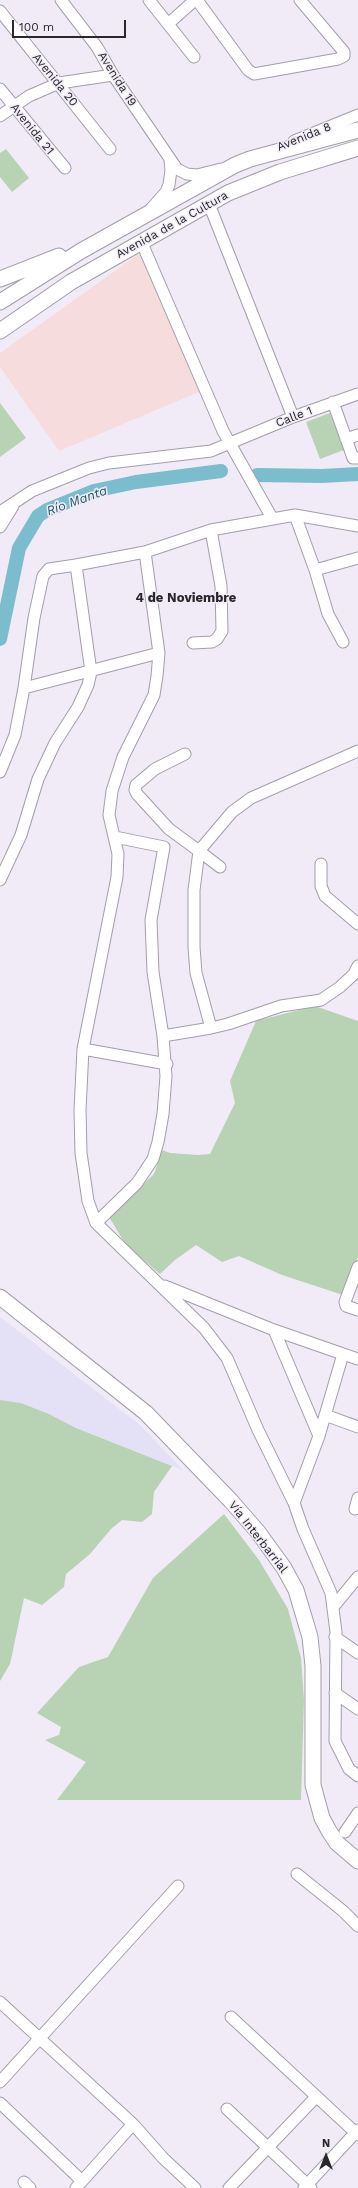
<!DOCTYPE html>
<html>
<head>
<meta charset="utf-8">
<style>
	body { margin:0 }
	#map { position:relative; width:358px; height:2188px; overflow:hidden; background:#f0ebf6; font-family:"Work Sans",sans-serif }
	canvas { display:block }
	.north { position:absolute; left:306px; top:2136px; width:40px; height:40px; -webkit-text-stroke:3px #f0ebf6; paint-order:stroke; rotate:0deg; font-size:11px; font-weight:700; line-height:16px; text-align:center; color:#29272b }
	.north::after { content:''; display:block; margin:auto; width:14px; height:18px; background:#29272b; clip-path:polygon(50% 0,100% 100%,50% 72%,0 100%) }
	.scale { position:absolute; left:12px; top:20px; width:114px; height:18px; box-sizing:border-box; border:2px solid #29272b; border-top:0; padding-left:5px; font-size:12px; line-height:14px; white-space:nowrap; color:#29272b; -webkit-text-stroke:3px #f0ebf6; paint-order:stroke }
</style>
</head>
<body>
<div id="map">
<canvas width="358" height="2188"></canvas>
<div class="north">N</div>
<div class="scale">100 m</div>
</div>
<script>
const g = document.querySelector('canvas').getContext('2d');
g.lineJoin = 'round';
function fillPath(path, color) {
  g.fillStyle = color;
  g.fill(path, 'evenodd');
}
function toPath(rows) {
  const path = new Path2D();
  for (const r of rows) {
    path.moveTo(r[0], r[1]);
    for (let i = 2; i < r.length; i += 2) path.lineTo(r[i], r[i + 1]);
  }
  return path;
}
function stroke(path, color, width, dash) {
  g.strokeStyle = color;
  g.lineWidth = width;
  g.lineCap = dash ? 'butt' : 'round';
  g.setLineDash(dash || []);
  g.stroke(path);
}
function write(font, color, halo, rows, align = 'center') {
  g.font = font + ' "Work Sans",sans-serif';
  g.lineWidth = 3;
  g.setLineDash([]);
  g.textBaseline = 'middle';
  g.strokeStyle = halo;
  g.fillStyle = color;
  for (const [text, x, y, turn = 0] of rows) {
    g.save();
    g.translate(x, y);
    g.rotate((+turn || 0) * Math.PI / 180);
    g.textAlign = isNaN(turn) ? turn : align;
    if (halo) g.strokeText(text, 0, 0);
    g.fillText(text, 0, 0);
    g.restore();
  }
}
fillPath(toPath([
	[0,1317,140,1425,183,1470,76,1428,49,1414,21,1403,0,1400]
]), '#e4e0f6');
fillPath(toPath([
	[140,253,199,392,59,451,0,367,0,353]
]), '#f7dcdd');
fillPath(toPath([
	[6,149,29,178,12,192,0,177,0,153],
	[0,403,26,438,0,457],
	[330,413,344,450,320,459,306,422],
	[315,1006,358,1021,358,1257,343,1295,282,1275,239,1256,222,1262,196,1245,175,1260,160,1274,126,1245,109,1217,154,1174,162,1150,170,1153,198,1155,210,1154,235,1103,230,1081,256,1021],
	[0,1400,21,1403,49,1414,76,1428,172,1466,154,1492,152,1514,142,1522,122,1520,111,1529,90,1554,66,1574,64,1587,42,1605,24,1598,10,1664,0,1681],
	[224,1514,259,1560,288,1609,301,1658,304,1700,301,1800,57,1800,86,1762,45,1740,59,1735,61,1727,37,1713,79,1667,108,1657,153,1578]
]), '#b8d2b4');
stroke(toPath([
	[257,475,322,476,358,474],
	[0,639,19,548,38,516,47,510,94,491,136,482,221,471]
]), '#7cbdcd', 14);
const minor = toPath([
	[61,0,97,47,113,75,177,169,187,174,197,175,221,169],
	[149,0,194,57],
	[197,0,248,70,254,74,338,59,344,56,344,52,300,0],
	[0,11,110,149],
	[168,24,195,0],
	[0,89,65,168],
	[0,116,29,96,59,83,113,75],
	[294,141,358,115],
	[209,204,293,417],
	[151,209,166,192,169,185,171,170,170,160],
	[141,241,223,431,272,518],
	[333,402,353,458,358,458],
	[346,439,358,435],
	[0,512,32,491,89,468,109,463,211,451,293,417,358,394],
	[295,515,315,570,358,558],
	[0,527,13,506],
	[145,552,159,653,157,676,154,695,123,757,112,791,109,815,118,854,117,877,83,1049,80,1110,81,1153,88,1201,96,1223,204,1328,227,1358,258,1430,294,1503,303,1529,331,1593,336,1632,335,1741,349,1769,358,1776],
	[76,565,49,569,43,576,34,618,24,688,159,653],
	[315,570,328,614,343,642],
	[193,643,212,642,217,639,222,631,221,586,211,530],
	[185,754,155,769,136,785,135,790,137,794,169,829,199,851,232,812,251,798,358,751],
	[0,772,15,735,24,688],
	[321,864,321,886,325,896,358,924],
	[0,880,21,835,38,779,55,743,78,707,88,685,91,672,76,565,145,552,211,530,295,515,358,526],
	[211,1028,228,1024,281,1006,321,1000,340,987,354,974,358,966],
	[163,1036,211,1028,196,973,194,947,194,890,199,851,220,867],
	[83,1049,167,1064],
	[96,1223,137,1183,153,1159,158,1142,163,1114,166,1076,163,1036,153,972,151,920,164,847,115,837],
	[358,1267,345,1302,346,1306,358,1310],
	[165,1286,274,1330,343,1354,319,1436,294,1503],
	[274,1330,319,1436],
	[343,1354,358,1359],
	[325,1415,358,1427],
	[355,1509,358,1498],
	[334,1606,358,1577],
	[335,1637,358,1653],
	[335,1693,358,1709],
	[345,1832,358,1813],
	[297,1874,343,1911,358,1926],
	[0,2002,133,2124,163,2158,195,2188],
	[231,2017,358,2135],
	[0,2082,178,1886],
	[0,2103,82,2181],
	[227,2109,311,2188],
	[24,2182,30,2188],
	[76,2188,133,2124],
	[229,2188,316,2097],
	[304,2188,358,2130]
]);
const major = toPath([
	[0,279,59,256],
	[0,302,81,251,235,165,250,159,358,130],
	[0,331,71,282,228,193,280,172,358,148],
	[0,1297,146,1413,231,1501,258,1532,284,1568,296,1590,310,1637,313,1666,313,1785,322,1818,329,1831,337,1843,358,1861]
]);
stroke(minor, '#a39ea9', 13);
stroke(major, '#a39ea9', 17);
stroke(minor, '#fff', 11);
stroke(major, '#fff', 15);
write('12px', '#29272b', '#f0ebf6', [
	["Avenida 19",117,79,58],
	["Avenida 20",55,80,51],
	["Avenida 21",32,129,51],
	["Avenida 8",304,137,-22],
	["Avenida de la Cultura",172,225,-29],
	["Calle 1",294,417,-21],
	["Vía Interbarrial",258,1537,52]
]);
write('italic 13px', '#235965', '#f0ebf6', [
	["Río Manta",77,501,-20]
]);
write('bold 13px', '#29272b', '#f0ebf6', [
	["4 de Noviembre",186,598]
]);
</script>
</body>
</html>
